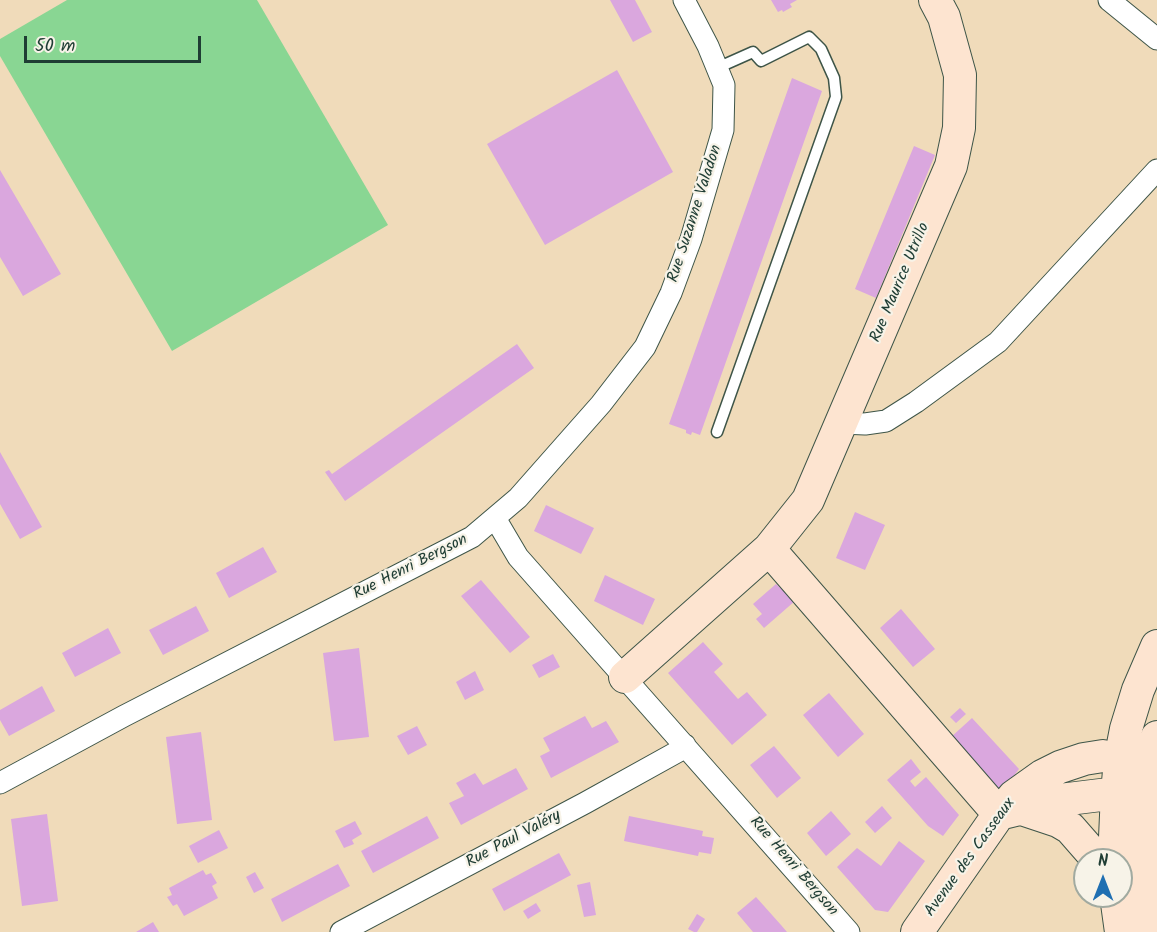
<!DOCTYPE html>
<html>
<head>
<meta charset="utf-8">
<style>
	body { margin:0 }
	#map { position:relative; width:1157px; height:932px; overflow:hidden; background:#f0dbba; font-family:Kalam,sans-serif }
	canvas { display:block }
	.north { position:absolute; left:1073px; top:848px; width:60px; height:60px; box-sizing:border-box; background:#f7f3e8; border:2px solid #a1aaa0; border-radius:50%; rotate:0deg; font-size:16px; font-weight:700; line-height:24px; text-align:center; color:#1f3d34 }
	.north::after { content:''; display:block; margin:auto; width:21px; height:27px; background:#1f6fb2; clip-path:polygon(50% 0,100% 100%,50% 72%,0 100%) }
	.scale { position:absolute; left:24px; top:36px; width:177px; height:27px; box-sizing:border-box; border:3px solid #1f3d34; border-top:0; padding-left:8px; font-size:18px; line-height:21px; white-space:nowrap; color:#1f3d34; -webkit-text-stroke:4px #f7f3e8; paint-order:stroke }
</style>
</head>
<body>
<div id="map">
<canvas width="1157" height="932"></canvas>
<div class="north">N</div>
<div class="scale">50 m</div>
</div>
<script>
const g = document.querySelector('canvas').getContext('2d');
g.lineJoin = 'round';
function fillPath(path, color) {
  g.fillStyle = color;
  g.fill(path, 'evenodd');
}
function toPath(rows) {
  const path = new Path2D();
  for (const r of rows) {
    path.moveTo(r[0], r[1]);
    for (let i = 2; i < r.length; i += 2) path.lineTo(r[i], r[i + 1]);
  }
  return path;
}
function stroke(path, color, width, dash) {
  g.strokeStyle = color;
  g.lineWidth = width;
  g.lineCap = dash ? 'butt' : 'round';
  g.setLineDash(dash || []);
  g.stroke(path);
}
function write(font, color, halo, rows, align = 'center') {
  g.font = font + ' Kalam,sans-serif';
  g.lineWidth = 4.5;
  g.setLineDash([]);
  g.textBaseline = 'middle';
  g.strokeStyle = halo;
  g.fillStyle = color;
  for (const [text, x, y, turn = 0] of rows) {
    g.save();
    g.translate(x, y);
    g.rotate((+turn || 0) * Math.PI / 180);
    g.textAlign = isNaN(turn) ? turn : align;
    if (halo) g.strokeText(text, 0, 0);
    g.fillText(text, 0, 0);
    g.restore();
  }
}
fillPath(toPath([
	[67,0,257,0,388,225,172,351,0,56,0,39]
]), '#89d693');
fillPath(toPath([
	[610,0,635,0,652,32,633,42],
	[771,0,797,0,790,4,792,7,783,12,782,10,778,12],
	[617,70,673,172,545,245,487,144],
	[792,78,822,91,700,435,692,432,691,435,686,433,686,430,669,424],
	[914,146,935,155,876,298,855,289],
	[0,170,61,274,23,296,0,257],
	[517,344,534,368,345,501,325,472,329,470,332,474],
	[0,452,42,527,20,539,0,504],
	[546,505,594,528,581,554,534,531],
	[855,512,885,525,865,570,836,558],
	[263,547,277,572,229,598,216,573],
	[605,575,655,599,643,625,594,601],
	[481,580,530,637,510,653,461,596],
	[776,584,795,601,764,628,756,619,762,614,753,604],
	[196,606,209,631,163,655,149,630],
	[901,609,935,649,913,667,880,628],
	[108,628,121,653,75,677,62,653],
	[703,642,723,664,714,672,738,699,747,692,767,715,732,745,668,673],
	[359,648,369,737,334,741,323,653],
	[553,654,560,667,539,678,532,665],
	[475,671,484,690,465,700,456,682],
	[42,686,55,711,9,736,0,720,0,710],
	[829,693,864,734,838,757,803,715],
	[960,708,966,714,956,723,950,717],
	[585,716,592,728,606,721,619,742,551,778,540,756,550,751,543,738],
	[972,718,1019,769,1004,789,998,789,950,738],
	[417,726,427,745,408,755,397,736],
	[201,732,212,820,177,824,166,737],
	[774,746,801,778,777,798,750,765],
	[911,759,921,772,910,781,915,787,926,777,959,815,943,836,928,826,887,780],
	[516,768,528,789,461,825,449,803,464,796,456,783,475,773,483,785],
	[882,806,892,818,875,833,865,822],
	[831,811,851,834,826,856,807,833],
	[47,814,58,901,22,906,11,819],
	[427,816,439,838,373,873,361,851],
	[629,816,703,831,702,836,714,838,711,854,699,852,698,856,624,841],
	[355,821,362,834,352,840,354,844,344,848,335,831],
	[219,830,228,848,198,863,189,846],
	[899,841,925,861,888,912,875,910,837,867,857,848,881,866],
	[559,853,571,875,504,911,492,889],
	[338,864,350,886,282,922,271,899],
	[203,870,206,875,211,873,217,883,212,886,218,898,184,916,177,904,173,906,167,897,172,895,169,888],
	[255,872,264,888,254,893,246,877],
	[590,882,596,915,584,917,577,885],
	[756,897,781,925,787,932,753,932,737,913],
	[536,903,541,911,528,919,523,911],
	[697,914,705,919,697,932,694,932,688,929],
	[153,922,159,932,136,932]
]), '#daa7de');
const lane = toPath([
	[717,432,836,97,834,78,821,49,809,37,761,61,753,52,717,68]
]);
const street = toPath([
	[1109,0,1157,39],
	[841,423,865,424,886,421,916,402,998,342,1157,170],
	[495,518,518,557,849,932],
	[0,783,124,716,472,537,518,498,601,404,645,347,671,293,691,239,723,130,724,85,708,46,684,0],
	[341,932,585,803,677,752,685,745]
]);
const secondary = toPath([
	[769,549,999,814],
	[625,677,769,549,808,500,951,166,959,128,960,75,944,17,935,0],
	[1022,809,1058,821,1070,828,1098,860],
	[999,814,1052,801,1117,793,1136,786],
	[1114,860,1117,793,1120,760,1126,729,1138,690,1157,646],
	[1116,896,1121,932],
	[917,932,999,814,1014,796,1042,776,1060,767,1084,759,1103,756,1120,760,1147,782],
	[1147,932,1143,896,1141,844,1147,782,1157,737]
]);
stroke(lane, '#3e5548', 13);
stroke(street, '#3e5548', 23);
stroke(secondary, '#3e5548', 34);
stroke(lane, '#fff', 10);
stroke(street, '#fff', 21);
stroke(secondary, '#fde4d0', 32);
write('16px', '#1f3d34', '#f7f3e8', [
	["Rue Suzanne Valadon",696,214,-72],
	["Rue Maurice Utrillo",901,283,-67],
	["Rue Henri Bergson",411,568,-27],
	["Rue Paul Valéry",514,840,-28],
	["Avenue des Casseaux",971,858,-54],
	["Rue Henri Bergson",793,867,49]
]);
</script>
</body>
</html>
